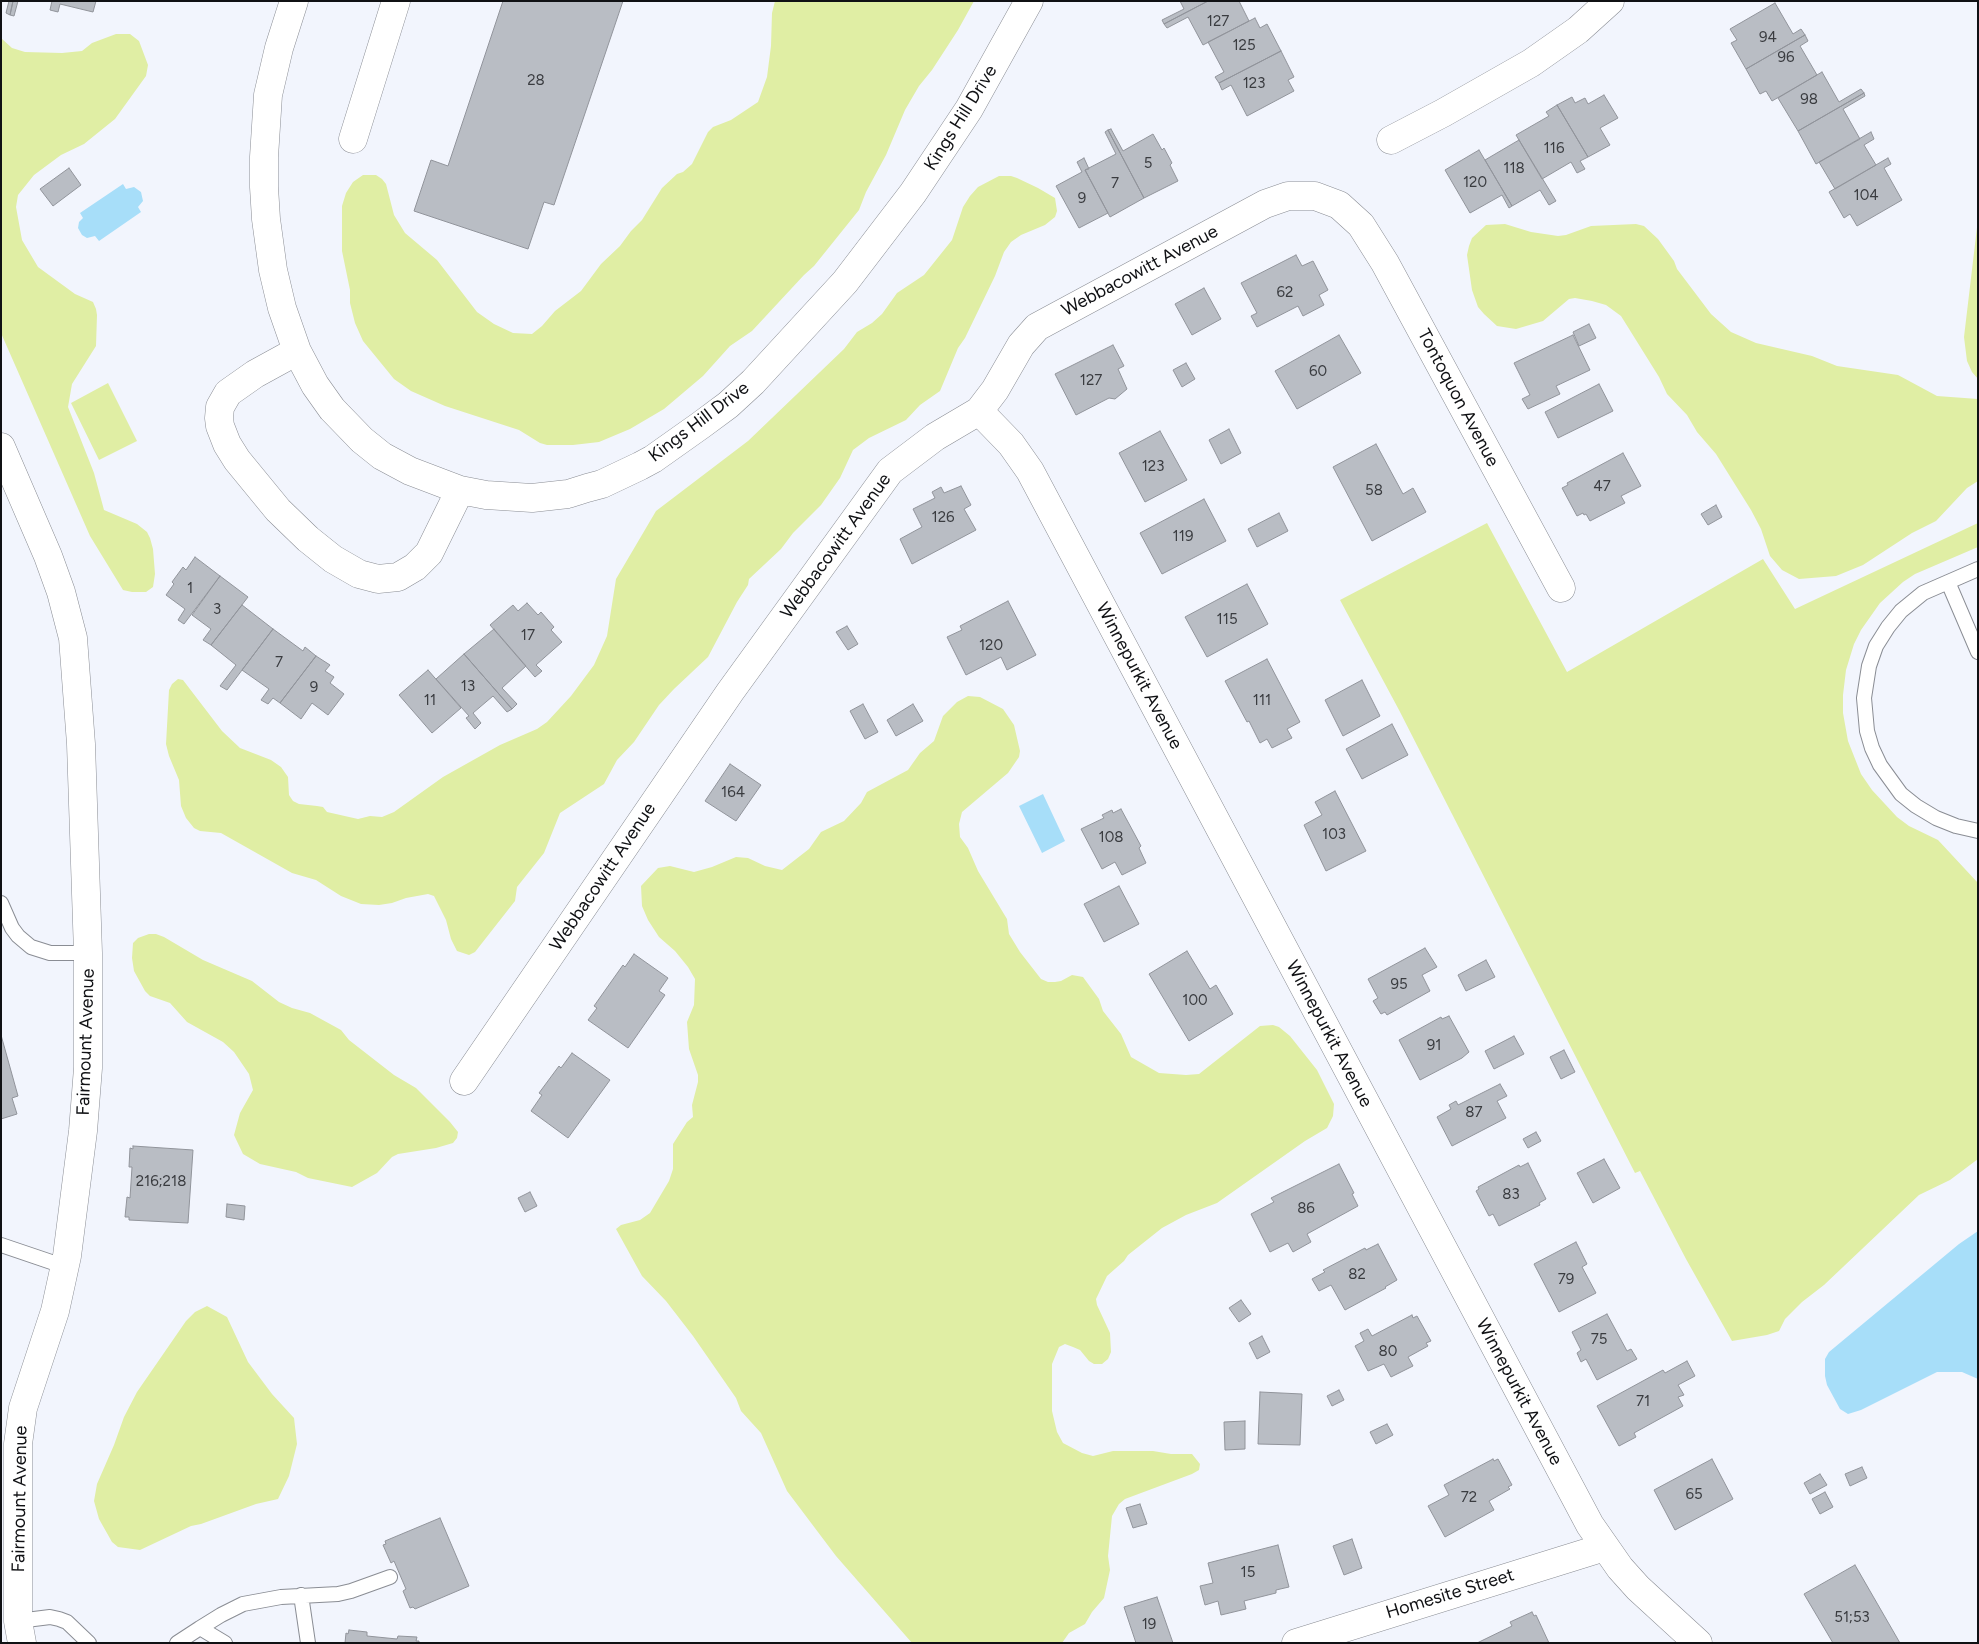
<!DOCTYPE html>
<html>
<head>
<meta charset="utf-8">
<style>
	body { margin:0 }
	#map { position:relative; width:1979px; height:1644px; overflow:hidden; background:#f2f5fd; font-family:Figtree,sans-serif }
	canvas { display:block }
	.frame { position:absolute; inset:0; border:2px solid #101114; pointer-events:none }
</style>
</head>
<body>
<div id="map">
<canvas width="1979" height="1644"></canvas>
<div class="frame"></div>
</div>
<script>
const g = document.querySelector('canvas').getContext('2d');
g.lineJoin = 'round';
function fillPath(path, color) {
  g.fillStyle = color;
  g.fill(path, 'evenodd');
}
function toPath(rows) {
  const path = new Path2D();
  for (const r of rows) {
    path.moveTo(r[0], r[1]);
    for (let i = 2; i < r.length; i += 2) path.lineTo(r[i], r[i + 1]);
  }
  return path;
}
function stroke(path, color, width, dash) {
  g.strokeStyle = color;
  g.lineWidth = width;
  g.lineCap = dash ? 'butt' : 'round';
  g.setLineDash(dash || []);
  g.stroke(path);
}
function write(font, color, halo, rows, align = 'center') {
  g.font = font + ' Figtree,sans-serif';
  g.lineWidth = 5;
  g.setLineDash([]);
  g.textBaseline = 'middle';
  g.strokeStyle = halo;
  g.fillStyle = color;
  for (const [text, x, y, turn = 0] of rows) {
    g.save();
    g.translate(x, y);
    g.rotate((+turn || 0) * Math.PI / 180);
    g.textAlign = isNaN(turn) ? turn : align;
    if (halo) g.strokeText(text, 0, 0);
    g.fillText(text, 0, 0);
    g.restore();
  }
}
fillPath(toPath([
	[775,1,974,1,958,30,932,70,919,86,905,110,886,155,866,192,859,210,814,266,804,275,752,331,730,346,703,376,664,409,630,429,599,442,573,445,547,445,540,443,519,430,445,406,411,391,394,379,363,341,355,323,350,303,350,290,342,251,342,206,346,193,353,182,363,175,376,175,382,179,386,184,394,215,405,233,437,260,477,312,494,324,513,333,532,334,542,326,555,311,581,291,601,264,620,246,631,231,642,220,662,188,677,174,683,172,692,164,708,132,713,127,731,120,758,102,767,77,771,46,772,13],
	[116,34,130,34,139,41,148,65,146,76,115,119,84,144,61,155,34,175,18,195,16,207,22,240,38,267,75,294,93,302,96,309,97,315,96,346,72,384,68,407,94,473,104,510,137,524,147,532,150,538,153,549,155,574,153,587,146,592,132,592,123,590,90,536,1,333,1,38,12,48,25,52,62,53,82,51,92,43],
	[999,176,1011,176,1017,178,1038,188,1055,198,1057,211,1055,217,1045,225,1021,235,1011,242,1004,252,995,276,965,338,958,348,940,391,920,405,906,420,869,438,853,450,840,478,821,505,793,533,781,549,749,579,748,585,737,602,708,657,674,689,659,705,634,742,617,760,604,784,560,813,544,853,517,887,515,901,475,952,469,955,457,951,451,939,446,920,434,896,428,894,406,898,392,903,379,905,361,904,341,896,316,880,292,873,221,833,200,831,194,828,186,818,181,806,179,780,169,756,166,744,169,690,172,684,178,679,183,680,222,731,240,748,271,760,281,767,288,777,289,795,293,801,299,804,317,806,323,807,327,812,358,819,370,816,382,817,394,812,443,777,500,745,537,729,547,722,571,696,594,665,607,636,616,579,656,511,748,441,844,349,857,332,872,323,882,314,897,293,924,275,952,240,963,207,970,196,978,187],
	[1978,219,1978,379,1972,372,1967,361,1964,337],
	[1505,224,1531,232,1558,236,1566,235,1591,226,1636,224,1644,226,1658,239,1674,261,1677,269,1711,314,1731,332,1756,343,1812,356,1837,366,1898,375,1937,396,1978,399,1978,481,1967,488,1936,521,1912,533,1863,565,1836,576,1799,579,1782,570,1770,556,1761,529,1751,510,1716,454,1697,432,1687,415,1667,394,1659,377,1621,316,1606,305,1592,301,1575,298,1569,299,1543,321,1516,329,1497,326,1484,314,1478,307,1472,290,1467,255,1469,246,1472,238,1486,225],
	[108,383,137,441,99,460,71,403],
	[1487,523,1567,672,1763,559,1795,609,1978,523,1978,547,1915,574,1903,582,1880,603,1861,630,1854,644,1846,670,1843,695,1843,713,1848,741,1861,774,1872,790,1897,817,1909,826,1938,840,1978,883,1978,1159,1950,1180,1919,1195,1824,1285,1802,1302,1785,1319,1779,1331,1767,1335,1732,1341,1686,1259,1640,1171,1635,1173,1399,710,1340,600],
	[968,696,980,697,1003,709,1014,725,1020,751,1019,757,1008,773,962,812,959,824,960,837,968,848,978,871,1007,919,1009,934,1020,952,1041,979,1048,982,1055,982,1061,981,1072,975,1083,977,1099,999,1103,1011,1121,1034,1131,1057,1159,1073,1186,1075,1199,1074,1260,1026,1273,1025,1279,1027,1290,1036,1317,1070,1334,1104,1333,1116,1327,1128,1305,1141,1217,1203,1186,1215,1162,1228,1128,1255,1124,1261,1107,1276,1096,1299,1097,1305,1110,1333,1111,1352,1108,1359,1102,1364,1094,1364,1089,1361,1080,1350,1073,1347,1065,1344,1059,1347,1052,1364,1052,1411,1057,1432,1063,1443,1082,1453,1093,1456,1113,1451,1153,1451,1171,1454,1192,1454,1200,1464,1199,1470,1192,1474,1125,1499,1119,1504,1112,1516,1108,1556,1110,1570,1104,1598,1092,1612,1085,1624,1069,1633,1062,1643,912,1643,836,1556,787,1491,761,1433,741,1411,736,1398,693,1336,666,1301,642,1276,616,1229,621,1225,640,1220,650,1213,669,1181,673,1169,673,1144,687,1122,693,1117,692,1105,698,1082,698,1075,689,1049,687,1022,694,1005,695,979,688,967,675,951,659,937,648,920,642,906,641,886,658,868,670,866,694,872,712,867,736,857,748,858,765,866,782,870,809,849,821,832,844,821,861,803,867,792,908,770,920,753,934,741,943,716,957,702],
	[149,934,156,934,164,937,203,960,252,981,279,1002,292,1008,310,1013,341,1030,349,1040,394,1075,416,1088,450,1122,458,1132,457,1138,453,1143,436,1148,398,1154,392,1157,377,1173,352,1187,308,1178,296,1172,260,1164,243,1154,234,1135,240,1113,253,1090,249,1074,234,1052,223,1042,187,1022,170,1003,150,996,145,991,134,971,132,958,133,943,138,938],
	[207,1306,227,1317,248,1362,272,1394,294,1418,297,1444,289,1476,278,1499,256,1504,201,1524,191,1526,140,1550,118,1547,112,1542,99,1519,94,1501,97,1484,114,1445,124,1417,137,1392,186,1321,195,1312]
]), '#e0eea4');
fillPath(toPath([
	[123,184,126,189,134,187,141,192,143,201,138,207,141,212,99,241,95,236,87,238,82,235,78,228,79,222,83,218,80,213],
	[1043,794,1065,841,1042,853,1019,806],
	[1978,1231,1978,1379,1962,1372,1937,1372,1861,1410,1848,1414,1840,1409,1827,1385,1825,1376,1825,1359,1829,1352,1959,1244]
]), '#a7def9');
const building = toPath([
	[9,1,13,1,10,15,6,13,9,1],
	[13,1,18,1,14,16,10,15,13,1],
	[52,1,96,1,93,12,60,4,58,12,50,10,52,1],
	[503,1,623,1,554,205,544,202,528,249,414,211,431,160,448,166,503,1],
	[1180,1,1208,1,1164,24,1162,20,1184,9,1180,1],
	[1208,1,1239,1,1249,21,1203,45,1188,17,1167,28,1164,24,1208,1],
	[1775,3,1793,34,1801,29,1805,35,1746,69,1731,43,1737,40,1730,29,1775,3],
	[1255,18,1260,28,1267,24,1281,51,1219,83,1215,77,1224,72,1208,42,1255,18],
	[1805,35,1808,41,1800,46,1817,75,1772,101,1766,91,1760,94,1746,69,1805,35],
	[1281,51,1294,77,1288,80,1294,91,1247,116,1231,85,1222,90,1219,83,1281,51],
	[1822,72,1839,102,1861,89,1864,93,1798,131,1778,98,1822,72],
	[1864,93,1865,96,1843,109,1860,139,1816,164,1798,131,1864,93],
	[1604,95,1618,118,1600,128,1610,145,1588,157,1557,105,1572,97,1575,103,1585,98,1588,104,1604,95],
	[1557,105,1588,157,1580,161,1585,169,1577,173,1571,162,1542,179,1516,135,1549,116,1546,112,1557,105],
	[1111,129,1123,151,1153,134,1162,150,1164,148,1172,163,1170,165,1178,181,1144,198,1108,130,1111,129],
	[1108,130,1144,198,1110,217,1085,170,1116,154,1105,132,1108,130],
	[1871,132,1874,139,1864,145,1876,165,1835,189,1819,162,1871,132],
	[1519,140,1556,201,1549,205,1540,190,1512,206,1485,160,1519,140],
	[1479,150,1512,206,1509,208,1502,195,1470,213,1445,170,1479,150],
	[1084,158,1089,169,1085,170,1108,213,1079,228,1056,186,1082,172,1077,162,1084,158],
	[1888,158,1891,164,1884,168,1902,200,1857,226,1850,214,1844,218,1829,192,1888,158],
	[69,168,81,185,53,206,40,189,69,168],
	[1296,255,1302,266,1313,261,1328,290,1319,295,1324,305,1303,316,1298,306,1257,327,1251,316,1257,313,1241,283,1296,255],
	[1204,288,1221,319,1192,335,1175,304,1204,288],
	[1589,324,1596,338,1579,346,1573,332,1589,324],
	[1339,335,1361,373,1297,409,1275,371,1339,335],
	[1573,335,1590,370,1556,386,1560,394,1528,409,1522,399,1530,395,1514,363,1573,335],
	[1113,345,1124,366,1118,369,1127,389,1115,399,1109,398,1076,415,1055,374,1113,345],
	[1186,363,1195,379,1182,387,1173,370,1186,363],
	[1599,384,1613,411,1558,438,1545,412,1599,384],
	[1229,429,1241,453,1221,464,1209,440,1229,429],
	[1160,431,1187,480,1145,502,1119,453,1160,431],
	[1376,444,1403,494,1413,488,1426,512,1372,541,1333,467,1376,444],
	[1623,453,1641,486,1621,496,1625,503,1590,521,1586,514,1584,515,1583,513,1577,516,1562,488,1568,485,1567,483,1623,453],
	[961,486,971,505,964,509,976,530,912,564,900,539,922,527,913,509,935,498,932,492,941,487,944,493,961,486],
	[1204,499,1226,541,1162,574,1140,533,1204,499],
	[1716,505,1722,517,1708,525,1701,514,1716,505],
	[1279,513,1288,531,1257,547,1248,529,1279,513],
	[195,557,220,576,184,624,178,620,185,609,166,595,174,584,172,582,183,567,186,570,195,557],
	[220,576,248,597,211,645,203,640,211,629,192,615,220,576],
	[1247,584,1268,624,1207,657,1185,617,1247,584],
	[1008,601,1036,655,1007,670,1001,657,966,675,947,637,962,630,960,626,1008,601],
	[527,603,538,615,541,612,554,627,551,630,562,642,536,665,542,671,535,677,490,625,513,605,518,611,527,603],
	[242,605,273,629,227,690,220,686,236,665,211,645,242,605],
	[847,626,858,644,848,650,836,632,847,626],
	[273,629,303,651,305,647,316,656,280,703,273,698,268,704,261,700,269,689,242,670,273,629],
	[494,629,526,666,502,688,517,704,512,709,464,654,494,629],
	[464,654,512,709,507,712,493,696,473,713,481,723,475,729,466,718,469,716,436,679,464,654],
	[316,656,330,665,325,671,334,677,330,683,344,694,328,715,312,703,301,719,280,703,316,656],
	[1267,659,1300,722,1287,729,1292,738,1272,748,1267,739,1260,743,1249,721,1247,722,1225,681,1267,659],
	[428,670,461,708,432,733,399,695,428,670],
	[1362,680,1380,716,1343,736,1325,700,1362,680],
	[863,704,878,732,865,739,850,711,863,704],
	[913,704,923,721,896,736,887,720,913,704],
	[1392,724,1408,755,1362,779,1346,749,1392,724],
	[730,764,761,785,736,821,705,801,730,764],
	[1335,791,1366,851,1326,871,1304,825,1322,815,1315,802,1335,791],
	[1121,809,1141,846,1139,848,1146,863,1122,875,1115,862,1102,869,1081,829,1104,818,1102,815,1112,810,1113,813,1121,809],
	[1119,886,1139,924,1104,942,1084,904,1119,886],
	[1425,948,1437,967,1422,975,1430,991,1387,1015,1385,1012,1381,1014,1373,1001,1378,998,1368,979,1425,948],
	[1187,951,1210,989,1216,985,1233,1014,1189,1041,1149,974,1187,951],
	[634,954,668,978,659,991,665,995,628,1048,588,1020,597,1008,594,1006,623,965,625,967,634,954],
	[1486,960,1495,977,1466,991,1458,975,1486,960],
	[1449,1016,1469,1052,1462,1058,1420,1080,1399,1040,1441,1017,1442,1019,1449,1016],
	[1,1035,18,1096,12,1098,17,1114,1,1119,1,1035],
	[1514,1036,1524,1054,1494,1069,1485,1051,1514,1036],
	[1564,1050,1575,1072,1561,1079,1550,1057,1564,1050],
	[572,1053,610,1080,568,1138,531,1111,542,1095,539,1093,559,1066,561,1068,572,1053],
	[1500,1084,1507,1096,1497,1101,1506,1118,1452,1146,1437,1117,1451,1109,1449,1105,1456,1101,1458,1105,1500,1084],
	[1536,1132,1541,1141,1528,1148,1523,1139,1536,1132],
	[133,1146,193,1150,188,1223,129,1220,129,1217,125,1217,127,1197,130,1198,132,1167,129,1167,130,1148,133,1149,133,1146],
	[1604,1159,1620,1188,1593,1203,1577,1173,1604,1159],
	[1528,1163,1546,1199,1539,1203,1540,1205,1499,1226,1493,1214,1489,1216,1476,1191,1479,1189,1478,1187,1519,1165,1520,1167,1528,1163],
	[1339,1164,1354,1193,1352,1194,1358,1206,1307,1234,1311,1242,1293,1252,1288,1243,1270,1252,1251,1214,1274,1202,1271,1198,1339,1164],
	[530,1192,537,1206,525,1212,518,1198,530,1192],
	[227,1204,245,1206,244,1220,226,1217,227,1204],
	[1576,1242,1587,1264,1582,1267,1596,1293,1559,1312,1534,1264,1576,1242],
	[1378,1244,1397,1280,1385,1287,1386,1288,1345,1310,1331,1285,1319,1291,1312,1279,1325,1272,1323,1270,1365,1248,1366,1250,1378,1244],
	[1241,1300,1251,1314,1239,1322,1229,1308,1241,1300],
	[1607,1314,1627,1351,1631,1349,1637,1359,1597,1380,1586,1359,1581,1362,1577,1353,1581,1350,1572,1332,1607,1314],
	[1412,1315,1413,1318,1417,1316,1431,1341,1426,1343,1428,1346,1408,1357,1413,1366,1391,1377,1384,1364,1368,1371,1355,1346,1364,1341,1360,1333,1368,1329,1372,1336,1412,1315],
	[1262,1336,1270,1352,1257,1359,1249,1343,1262,1336],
	[1687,1361,1695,1376,1678,1385,1684,1395,1678,1397,1683,1406,1634,1433,1636,1437,1619,1446,1597,1406,1663,1370,1665,1373,1687,1361],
	[1339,1390,1344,1400,1332,1406,1327,1396,1339,1390],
	[1260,1392,1302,1394,1300,1445,1258,1444,1260,1392],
	[1245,1421,1245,1449,1225,1450,1224,1422,1245,1421],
	[1387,1424,1393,1435,1376,1444,1370,1432,1387,1424],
	[1493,1459,1494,1461,1498,1459,1512,1485,1508,1487,1510,1489,1489,1501,1494,1510,1445,1537,1428,1506,1449,1495,1444,1485,1493,1459],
	[1712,1459,1733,1499,1675,1530,1654,1490,1712,1459],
	[1862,1467,1867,1478,1850,1486,1845,1474,1862,1467],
	[1820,1474,1827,1485,1810,1494,1804,1483,1820,1474],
	[1825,1492,1833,1507,1820,1514,1812,1499,1825,1492],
	[1140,1504,1147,1524,1133,1528,1126,1508,1140,1504],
	[440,1518,469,1586,415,1609,413,1607,410,1608,403,1591,406,1589,394,1561,391,1563,383,1545,386,1544,385,1541,440,1518],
	[1352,1539,1362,1568,1344,1575,1333,1546,1352,1539],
	[1278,1545,1289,1587,1276,1590,1276,1593,1244,1601,1246,1609,1221,1615,1218,1601,1205,1605,1200,1586,1213,1583,1208,1563,1278,1545],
	[1855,1565,1900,1643,1833,1643,1804,1594,1855,1565],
	[1157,1597,1173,1643,1136,1643,1124,1607,1157,1597],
	[1532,1612,1534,1616,1536,1615,1549,1643,1477,1643,1512,1626,1510,1622,1532,1612],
	[349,1630,367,1632,367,1636,397,1639,398,1636,417,1637,416,1641,419,1641,419,1643,345,1643,346,1633,348,1634,349,1630]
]);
fillPath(building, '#b9bdc4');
stroke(building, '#91949b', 1);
const lane = toPath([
	[1978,569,1923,593,1901,611,1888,627,1876,646,1869,666,1864,698,1867,731,1872,748,1880,765,1901,794,1916,806,1936,818,1956,826,1978,831],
	[1948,582,1978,652],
	[1,903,12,928,18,936,31,947,50,953,88,953],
	[1,1245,66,1267],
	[301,1595,308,1643],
	[18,1621,50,1617,59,1619,67,1622,89,1643],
	[177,1643,200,1628],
	[225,1643,200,1628,221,1615,243,1604,281,1597,338,1594,351,1591,390,1577]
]);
const street = toPath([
	[294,1,279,48,268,95,264,157,264,187,266,219,273,270,282,308,297,351,315,385,332,409,362,440,382,456,410,471,460,490,486,495,532,498,568,494,587,488,602,484,640,466,653,459,701,425,728,405,753,382,845,282,913,193,969,109,1029,1],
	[353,139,396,1],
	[1391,140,1443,113,1531,63,1578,30,1610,1],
	[297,351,255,374,228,393,220,407,219,418,220,426,227,444,237,460,278,510,308,539,333,559,359,574,378,579,398,577,415,567,429,553,460,490],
	[979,411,1011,444,1030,471,1590,1525,1620,1568,1638,1588,1698,1643],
	[464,1081,730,692,890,471,935,437,979,411,995,390,1021,345,1037,327,1265,204,1288,196,1315,196,1339,205,1361,225,1385,263,1561,588],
	[1296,1643,1605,1547]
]);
const secondary = toPath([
	[1,447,48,556,61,592,73,638,81,744,88,953,88,1068,83,1131,67,1256,55,1311,23,1408,18,1444,18,1621,22,1643]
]);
stroke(lane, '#8a8d94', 16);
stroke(street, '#8a8d94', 29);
stroke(secondary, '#8a8d94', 29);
stroke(lane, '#fff', 14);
stroke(street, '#fff', 28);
stroke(secondary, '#fff', 28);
write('15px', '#3a3c40', null, [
	["127",1218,22],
	["94",1768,38],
	["125",1244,46],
	["96",1786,58],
	["28",536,81],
	["123",1254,84],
	["98",1809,100],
	["116",1554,149],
	["5",1148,164],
	["118",1514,169],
	["120",1475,183],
	["7",1115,184],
	["104",1866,196],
	["9",1082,199],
	["62",1285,293],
	["60",1318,372],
	["127",1091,381],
	["123",1153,467],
	["47",1602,487],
	["58",1374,491],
	["126",943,518],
	["119",1183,537],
	["1",190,589],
	["3",217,610],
	["115",1227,620],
	["17",528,636],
	["120",991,646],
	["7",279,663],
	["13",468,687],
	["9",314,688],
	["11",430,701],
	["111",1262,701],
	["164",733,793],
	["103",1334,835],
	["108",1111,838],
	["95",1399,985],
	["100",1195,1001],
	["91",1434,1046],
	["87",1474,1113],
	["216;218",161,1182],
	["83",1511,1195],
	["86",1306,1209],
	["82",1357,1275],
	["79",1566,1280],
	["75",1599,1340],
	["80",1388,1352],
	["71",1643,1402],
	["65",1694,1495],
	["72",1469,1498],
	["15",1248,1573],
	["51;53",1852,1618],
	["19",1149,1625]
]);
write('18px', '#101114', '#fff', [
	["Kings Hill Drive",961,118,-58],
	["Webbacowitt Avenue",1140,271,-28],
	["Tontoquon Avenue",1458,398,62],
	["Kings Hill Drive",699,422,-37],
	["Webbacowitt Avenue",836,546,-54],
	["Winnepurkit Avenue",1139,676,62],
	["Webbacowitt Avenue",603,877,-56],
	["Winnepurkit Avenue",1329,1034,62],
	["Fairmount Avenue",86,1042,-88],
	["Winnepurkit Avenue",1519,1392,62],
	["Fairmount Avenue",20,1499,-89],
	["Homesite Street",1450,1594,-17]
]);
</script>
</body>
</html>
